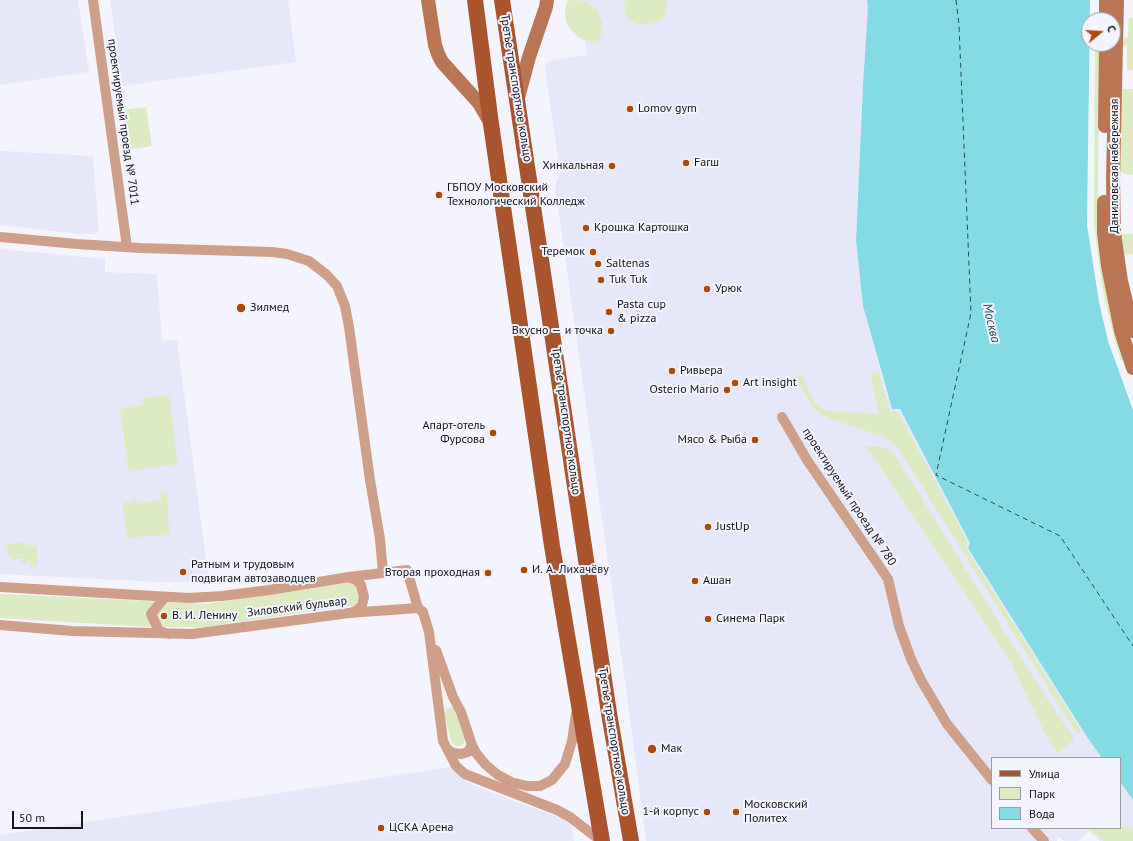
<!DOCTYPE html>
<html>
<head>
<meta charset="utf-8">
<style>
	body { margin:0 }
	#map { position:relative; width:1133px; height:841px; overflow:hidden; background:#f3f4fd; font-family:"PT Sans",sans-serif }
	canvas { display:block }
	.legend { position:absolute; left:991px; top:757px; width:130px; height:72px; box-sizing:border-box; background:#f3f4fd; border:1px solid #9b9ba2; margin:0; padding:5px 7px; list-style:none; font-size:12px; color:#161619 }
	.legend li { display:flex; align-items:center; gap:8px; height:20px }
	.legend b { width:20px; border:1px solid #9b9ba2 }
	.north { position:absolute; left:1081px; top:12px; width:40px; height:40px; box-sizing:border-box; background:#f3f4fd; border:1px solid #9b9ba2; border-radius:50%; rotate:72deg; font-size:11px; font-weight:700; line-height:16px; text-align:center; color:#161619 }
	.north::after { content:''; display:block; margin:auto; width:14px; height:18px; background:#ab4a02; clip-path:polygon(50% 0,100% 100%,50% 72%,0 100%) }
	.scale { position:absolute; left:12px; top:811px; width:71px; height:18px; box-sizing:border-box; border:2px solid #161619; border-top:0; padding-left:5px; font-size:12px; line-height:14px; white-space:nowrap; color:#161619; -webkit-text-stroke:3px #f3f4fd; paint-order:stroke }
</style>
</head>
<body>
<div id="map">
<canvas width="1133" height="841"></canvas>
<ul class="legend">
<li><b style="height:5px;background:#a9542c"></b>Улица</li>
<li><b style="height:11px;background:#dcebc1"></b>Парк</li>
<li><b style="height:11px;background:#84dbe5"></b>Вода</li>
</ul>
<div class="north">С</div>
<div class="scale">50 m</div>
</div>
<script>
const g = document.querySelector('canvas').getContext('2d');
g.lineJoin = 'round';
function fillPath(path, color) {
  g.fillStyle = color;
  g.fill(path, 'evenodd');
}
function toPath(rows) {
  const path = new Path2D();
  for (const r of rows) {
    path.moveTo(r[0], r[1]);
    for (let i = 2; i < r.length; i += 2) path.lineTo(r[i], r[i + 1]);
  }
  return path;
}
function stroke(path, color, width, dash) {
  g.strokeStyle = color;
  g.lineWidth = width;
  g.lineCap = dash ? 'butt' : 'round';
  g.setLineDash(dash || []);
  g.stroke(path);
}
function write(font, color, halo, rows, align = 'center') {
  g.font = font + ' "PT Sans",sans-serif';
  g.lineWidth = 4;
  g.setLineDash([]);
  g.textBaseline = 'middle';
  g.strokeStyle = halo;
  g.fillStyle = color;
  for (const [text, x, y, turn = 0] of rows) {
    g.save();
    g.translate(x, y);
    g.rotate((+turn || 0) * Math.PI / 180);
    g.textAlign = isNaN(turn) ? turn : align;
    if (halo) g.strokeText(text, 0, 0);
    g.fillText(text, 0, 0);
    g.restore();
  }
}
fillPath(toPath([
	[0,0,78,0,89,72,0,85],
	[110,0,288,0,296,62,122,86],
	[580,0,867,0,868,6,863,85,856,240,863,306,885,389,892,409,900,409,970,543,968,548,1087,737,1102,758,992,758,992,828,1120,828,1120,782,1133,800,1133,841,1100,841,1089,831,1079,841,1065,841,1057,836,1057,841,646,841,626,689,555,186,560,172,545,68,547,63,552,60,587,55],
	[0,151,93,156,99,232,95,234,78,234,0,225],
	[0,249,105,259,105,272,157,274,162,341,177,340,209,582,160,582,0,574],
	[451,767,467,782,485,790,568,821,571,824,574,841,0,841,0,835]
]), '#e6e8f9');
fillPath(toPath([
	[569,0,586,1,597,10,602,23,602,31,600,38,596,42,581,39,570,29,566,22,565,11,566,4],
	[626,0,667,0,666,14,661,20,656,22,643,25,636,24,629,19,626,13,624,6],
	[1129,18,1133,18,1133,70,1127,70,1127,46,1119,46,1119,41,1128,37],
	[1095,44,1099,44,1098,224,1125,359,1121,361,1116,345,1103,292,1094,224],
	[1122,89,1133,89,1133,175,1125,174,1120,171,1119,167,1120,91],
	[146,107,152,146,127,150,122,110],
	[1122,234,1133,234,1133,254,1124,255,1120,237],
	[878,372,890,412,898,412,968,542,966,548,1081,731,1077,734,898,448,887,438,828,418,814,409,795,377,802,374,814,402,826,411,879,414,871,374],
	[169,395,178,464,129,471,120,409,143,405,143,398],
	[865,446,880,446,893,452,1034,679,1074,739,1058,754,1047,737,1010,661,876,461],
	[166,493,169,510,166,511,167,513,168,513,169,516,167,517,168,521,169,521,170,524,168,524,171,533,167,535,167,534,166,535,163,536,162,534,161,534,161,537,158,537,157,536,155,535,149,537,148,535,146,536,127,539,123,504,125,504,125,502,132,503,132,500,135,500,136,504,161,500,160,494],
	[26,543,26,545,37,546,37,567,31,567,31,561,29,561,29,563,22,564,22,559,12,559,11,555,8,555,7,544],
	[351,581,358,586,360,598,354,605,206,627,152,627,0,618,0,594,206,604],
	[451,707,455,708,465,738,464,744,460,746,455,746,452,743,444,715,446,709],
	[1120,825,1129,830,1133,828,1133,841,1104,841,1088,828,1120,828]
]), '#dcebc1');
fillPath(toPath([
	[867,0,1090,0,1087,225,1099,302,1108,341,1133,410,1133,800,1120,782,1120,758,1102,758,1087,737,968,548,970,543,900,409,892,409,863,306,856,240,863,85,868,6]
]), '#84dbe5');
stroke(toPath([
	[956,0,959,25,971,313,936,475,1060,536,1133,646]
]), '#244c51', 1, [5, 4]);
stroke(toPath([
	[93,0,127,247],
	[0,237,77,244,140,248,272,252,287,254,309,261,327,275,337,286,345,306,349,327,370,480,380,539,383,573],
	[782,417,807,460,888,579,899,626,911,659,921,680,947,724,992,780],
	[349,577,356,580,361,585,364,597,362,605,357,610,351,613],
	[0,587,189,598,222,596,269,590,349,577,407,570,418,608],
	[165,597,151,614,159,631,169,634],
	[0,625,72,631,192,634,349,613,418,608,423,612,429,632,443,741,456,766,465,774,557,810,570,817,601,841],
	[436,650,453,697,461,712,472,745,476,753,486,765,498,775,511,782,527,786,540,786,552,780,565,764,572,741,576,714],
	[447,749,453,753,461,754,468,752,472,745],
	[1032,828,1044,841]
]), '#d09f8a', 10);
stroke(toPath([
	[428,0,435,45,438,54,442,62,479,103,490,122],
	[1117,0,1113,180,1114,233,1121,281,1133,331],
	[1106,20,1106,0],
	[518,98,529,57,546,7,547,0],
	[1105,126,1106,44],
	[1104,202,1104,233,1108,266,1121,331,1133,368]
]), '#ba7555', 14);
stroke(toPath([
	[475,0,491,124,552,546,602,841],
	[502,0,609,713,631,841]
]), '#a9542c', 16);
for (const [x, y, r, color] of [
	[630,109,4,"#ab4a02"],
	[686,163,4,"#ab4a02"],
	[612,166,4,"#ab4a02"],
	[439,195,4,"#ab4a02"],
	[586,228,4,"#ab4a02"],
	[593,252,4,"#ab4a02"],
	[598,264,4,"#ab4a02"],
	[601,280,4,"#ab4a02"],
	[707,289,4,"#ab4a02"],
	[241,308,5,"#ab4a02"],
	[609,312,4,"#ab4a02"],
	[611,331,4,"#ab4a02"],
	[672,371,4,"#ab4a02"],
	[735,383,4,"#ab4a02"],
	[727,390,4,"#ab4a02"],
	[493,433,4,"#ab4a02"],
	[755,440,4,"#ab4a02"],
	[708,527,4,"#ab4a02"],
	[524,570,4,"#ab4a02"],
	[183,572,4,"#ab4a02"],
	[488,573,4,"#ab4a02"],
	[695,581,4,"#ab4a02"],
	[164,616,4,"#ab4a02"],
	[708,619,4,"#ab4a02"],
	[652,749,5,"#ab4a02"],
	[707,812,4,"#ab4a02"],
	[736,812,4,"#ab4a02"],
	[381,828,4,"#ab4a02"]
]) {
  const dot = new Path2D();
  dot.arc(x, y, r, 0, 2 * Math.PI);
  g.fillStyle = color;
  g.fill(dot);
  stroke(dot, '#f3f4fd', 1.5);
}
write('12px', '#161619', '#f3f4fd', [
	["Третье транспортное кольцо",516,88,81],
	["проектируемый проезд № 7011",123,122,82],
	["Даниловская набережная",1115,166,-90],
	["Третье транспортное кольцо",566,421,82],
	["проектируемый проезд № 780",849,497,57],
	["Зиловский бульвар",297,607,-7],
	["Третье транспортное кольцо",614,741,81]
]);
write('12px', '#161619', '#f3f4fd', [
	["Lomov gym",638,109],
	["Farш",694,163],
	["Хинкальная",604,166,"right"],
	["ГБПОУ Московский",447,188],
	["Технологический Колледж",447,202],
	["Крошка Картошка",594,228],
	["Теремок",585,252,"right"],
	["Saltenas",606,264],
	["Tuk Tuk",609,280],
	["Урюк",715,289],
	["Pasta cup",617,305],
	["& pizza",617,319],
	["Зилмед",250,308],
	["Вкусно — и точка",603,331,"right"],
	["Ривьера",680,371],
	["Art insight",743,383],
	["Osterio Mario",719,390,"right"],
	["Апарт-отель",485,426,"right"],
	["Фурсова",485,440,"right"],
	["Мясо & Рыба",747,440,"right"],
	["JustUp",716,527],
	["Ратным и трудовым",191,565],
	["подвигам автозаводцев",191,579],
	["И. А. Лихачёву",532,570],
	["Вторая проходная",480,573,"right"],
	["Ашан",703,581],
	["В. И. Ленину",172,616],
	["Синема Парк",716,619],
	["Мак",661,749],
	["Московский",744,805],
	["Политех",744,819],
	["1-й корпус",699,812,"right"],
	["ЦСКА Арена",389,828]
], 'left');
write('italic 13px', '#244c51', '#f3f4fd', [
	["Москва",991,323,77]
]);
</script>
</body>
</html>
